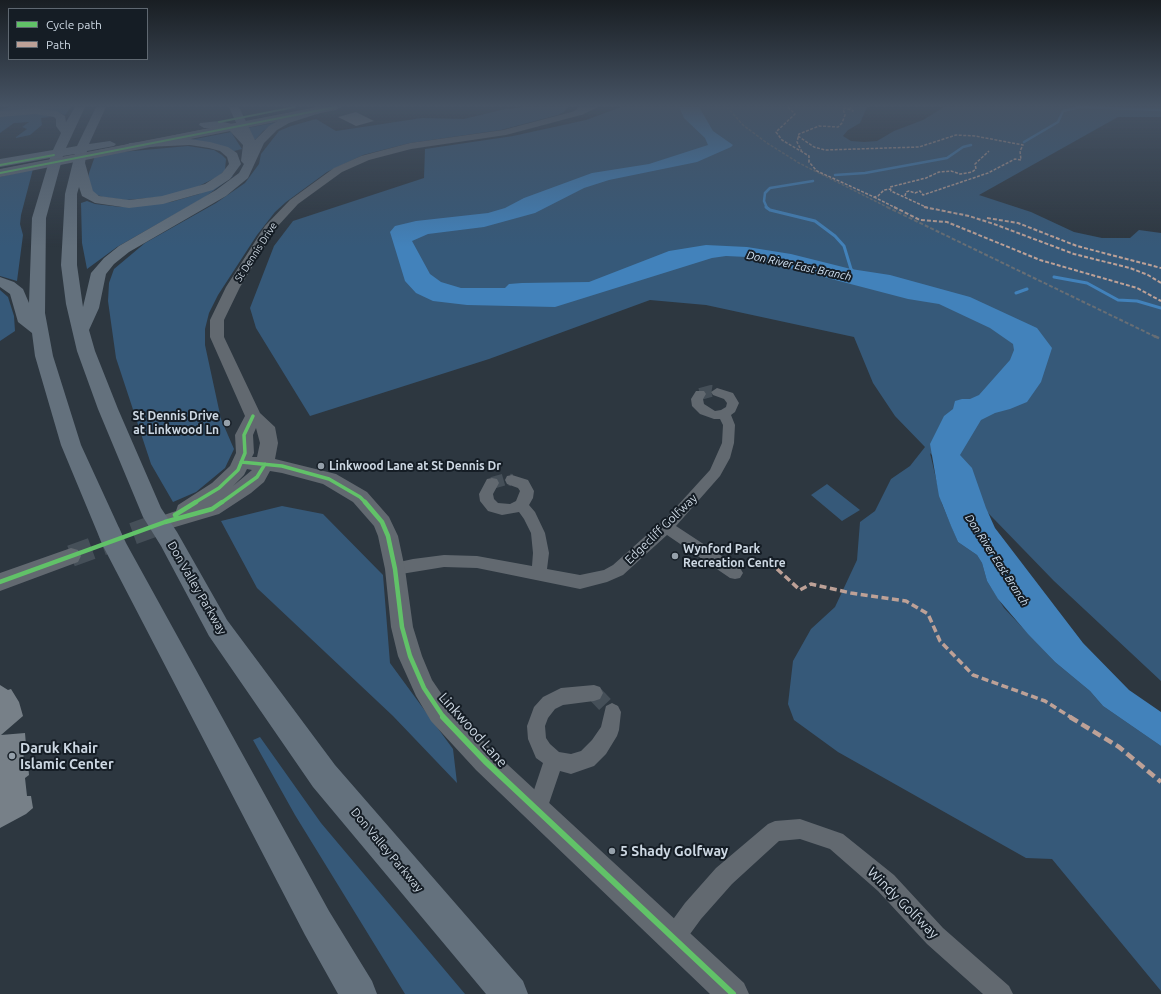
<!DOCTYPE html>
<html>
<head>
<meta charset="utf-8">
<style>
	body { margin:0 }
	#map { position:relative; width:1161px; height:994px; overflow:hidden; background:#2d3740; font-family:Ubuntu,sans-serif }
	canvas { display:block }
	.legend { position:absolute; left:8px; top:8px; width:140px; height:52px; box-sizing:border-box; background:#151d25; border:1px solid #5f6871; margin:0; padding:5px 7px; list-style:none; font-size:12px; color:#cdd8e3 }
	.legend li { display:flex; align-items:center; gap:8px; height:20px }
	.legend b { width:20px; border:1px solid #5f6871 }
</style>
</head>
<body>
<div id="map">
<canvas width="1161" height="994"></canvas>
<ul class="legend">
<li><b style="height:5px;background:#61c268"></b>Cycle path</li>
<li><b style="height:5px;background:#bda197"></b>Path</li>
</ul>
</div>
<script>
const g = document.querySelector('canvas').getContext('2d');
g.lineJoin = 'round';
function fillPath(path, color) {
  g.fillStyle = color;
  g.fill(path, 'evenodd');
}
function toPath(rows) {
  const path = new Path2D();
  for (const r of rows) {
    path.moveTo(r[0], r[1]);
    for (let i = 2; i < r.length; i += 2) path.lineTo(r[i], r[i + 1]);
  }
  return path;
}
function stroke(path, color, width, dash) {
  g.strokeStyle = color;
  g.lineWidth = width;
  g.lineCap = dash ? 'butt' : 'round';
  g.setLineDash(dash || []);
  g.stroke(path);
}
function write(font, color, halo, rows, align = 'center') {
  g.font = font + ' Ubuntu,sans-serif';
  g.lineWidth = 4;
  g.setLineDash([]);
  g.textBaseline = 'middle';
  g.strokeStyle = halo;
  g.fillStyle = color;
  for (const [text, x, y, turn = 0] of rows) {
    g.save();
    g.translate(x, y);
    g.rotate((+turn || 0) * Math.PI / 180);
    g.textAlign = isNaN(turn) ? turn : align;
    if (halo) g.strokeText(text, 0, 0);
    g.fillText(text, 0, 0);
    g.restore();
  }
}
fillPath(toPath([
	[10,107,71,107,65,115,54,111,43,109,0,113,0,110],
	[527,107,568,107,564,112,558,115,501,130,410,143,363,155,327,172,286,202,275,212,257,235,218,295,209,313,205,329,205,345,221,419,234,449,225,468,196,492,173,502,151,464,116,358,108,301,109,283,114,269,145,243,216,203,245,183,259,164,261,154,279,131,291,126,316,119,336,131,422,118,464,119,505,109],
	[621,107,867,107,860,123,848,130,843,136,851,141,864,142,877,141,894,131,923,120,944,107,1161,107,1161,117,1118,117,979,195,1031,212,1074,232,1102,238,1130,238,1139,230,1161,233,1161,681,1054,581,930,453,942,504,958,542,977,555,982,563,987,581,1004,608,1055,662,1090,691,1103,706,1161,746,1161,991,1052,859,1026,858,838,752,794,720,788,704,793,661,811,629,835,607,857,560,860,522,875,511,891,479,910,466,925,447,895,416,873,383,854,337,706,305,650,300,489,359,310,416,256,328,250,308,274,246,293,221,424,178,425,149,513,136,586,120],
	[14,114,42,114,50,117,41,118,42,125,30,135,16,138,16,137,27,129,22,127,29,122,14,123,0,133,0,116],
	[278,122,263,131,256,139,253,140,247,128],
	[231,132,242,149,234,151,190,140],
	[188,146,214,150,222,155,226,159,225,170,219,176,193,189,170,196,126,200,103,197,94,194,88,182,89,173,95,156,122,152],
	[33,169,21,215,20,224,23,235,17,281,0,276,0,177],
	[229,176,233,176,205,197,117,247,87,269,82,243,81,203,87,201,95,204,121,207,171,202,199,194],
	[0,290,8,297,14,316,15,331,0,341],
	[827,484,860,510,842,521,811,495],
	[282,506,323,514,383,575,390,663,453,749,457,783,393,716,257,588,221,521],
	[260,737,321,823,465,994,405,994,295,815,253,740]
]), '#365979');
fillPath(toPath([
	[679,107,699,107,713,131,733,145,731,147,697,162,609,180,584,188,535,213,484,227,428,234,412,241,430,274,441,282,461,288,505,288,509,284,522,283,589,282,669,251,706,245,747,247,791,254,851,269,890,275,970,297,1037,328,1052,348,1041,382,1027,402,1010,409,995,413,981,420,960,455,972,468,986,508,995,528,1083,643,1129,690,1161,712,1161,746,1103,706,1090,691,1055,662,1028,634,998,599,987,581,982,563,977,555,958,542,951,526,939,496,930,444,944,416,953,409,955,401,962,399,970,399,979,395,1010,360,1014,350,1013,344,990,328,939,304,908,299,747,257,726,256,712,258,555,307,467,305,433,301,416,293,405,281,390,232,395,226,416,221,488,213,505,208,524,198,592,173,649,164,708,145,705,138,684,118]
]), '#4282bb');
stroke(toPath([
	[1024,142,1058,122,1063,111,1080,107,1161,110],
	[835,175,865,173,947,158,963,147,971,145],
	[767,208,764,201,765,193,770,188,813,181]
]), '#4282bb', 2.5);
stroke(toPath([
	[766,207,770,210,815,221,835,236,844,246,851,269,855,274],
	[1054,277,1087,283,1118,300,1137,301,1161,308],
	[1016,293,1027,289]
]), '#4282bb', 3);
fillPath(toPath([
	[356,112,374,121,356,126,338,117],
	[0,685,8,690,11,689,19,702,23,716,1,735,25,733,26,745,23,748,24,764,28,764,29,775,25,778,27,796,31,796,33,808,26,814,0,828]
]), '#778088');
stroke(toPath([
	[700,394,711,391,717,392],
	[492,483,506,479,512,480]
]), '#454f58', 12, [12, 6]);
stroke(toPath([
	[594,693,612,712]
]), '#454f58', 16, [16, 8]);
stroke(toPath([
	[71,556,165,522]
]), '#454f58', 22, [22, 11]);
fillPath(toPath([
	[717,388,733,393,739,403,735,412,731,415,735,425,734,443,730,458,720,476,676,526,740,568,743,573,740,578,735,579,730,578,667,535,623,575,607,582,580,589,477,568,444,567,395,575,390,574,387,569,390,564,413,559,444,555,477,556,532,566,533,553,531,533,524,519,519,512,502,515,488,511,480,501,479,494,487,479,492,478,497,479,499,483,493,494,494,499,498,503,510,504,516,501,520,491,518,488,507,484,505,480,507,476,512,475,528,480,534,491,533,498,529,505,535,512,545,533,549,553,547,569,580,575,604,570,613,565,669,515,710,470,722,443,723,425,720,419,714,419,700,414,692,406,691,399,696,391,704,391,706,394,703,399,704,404,715,411,721,410,726,407,727,403,724,399,713,395,711,392,717,388],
	[594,685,600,687,603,693,600,699,594,701,563,705,555,709,548,718,545,726,546,738,550,744,559,752,571,754,581,751,592,740,601,727,606,706,612,703,618,706,621,712,619,730,617,736,606,754,594,766,571,774,560,771,544,818,537,821,530,818,527,811,543,763,536,758,528,739,527,726,534,707,543,697,561,688,594,685],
	[800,819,843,834,894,875,943,928,1009,986,1013,994,983,994,927,944,878,891,830,849,800,839,779,841,732,884,701,919,682,945,674,948,666,945,663,937,666,929,685,903,716,868,768,824,775,821,800,819]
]), '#626970');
fillPath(toPath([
	[578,107,587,107,581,115,506,135,411,149,369,160,342,172,298,204,276,228,240,287,224,320,224,337,260,413,275,427,278,443,275,459,336,474,367,492,389,517,398,536,405,569,413,627,422,656,432,680,449,705,494,752,744,983,749,994,710,994,476,770,431,721,416,696,398,656,391,627,385,569,378,536,374,526,353,502,323,484,282,473,270,471,264,482,251,493,219,514,165,530,158,527,155,522,158,517,176,511,178,505,212,483,230,466,236,453,235,435,245,416,210,337,210,320,226,287,265,226,290,200,334,168,361,156,410,143,503,130,575,111,578,107],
	[256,428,260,443,257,457,252,457,254,453,253,435,256,428],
	[247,469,252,470,233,486,244,475,247,469],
	[71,548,78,550,81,556,78,562,0,591,0,573,71,548]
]), '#626970');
fillPath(toPath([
	[318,107,341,107,336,110,0,177,0,169,318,107],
	[583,107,598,107,582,115,574,115,573,113,574,111,583,107]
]), '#636d78');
fillPath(toPath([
	[75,107,85,107,66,148,77,146,96,107,106,107,89,144,110,141,116,144,114,146,87,151,85,163,93,191,99,196,129,200,162,196,205,184,222,173,229,164,227,157,220,151,209,148,190,145,126,148,124,146,130,143,190,139,210,142,228,147,237,153,241,164,230,179,213,190,163,204,129,208,95,203,82,196,79,187,77,194,77,265,83,307,91,273,104,258,119,246,216,190,239,173,244,164,241,161,243,145,228,129,204,128,199,125,200,123,219,121,237,125,229,107,239,107,255,140,269,126,281,119,316,108,321,111,320,113,289,123,277,130,264,143,248,178,226,196,129,252,114,264,106,274,99,308,89,330,95,351,118,409,161,508,177,532,227,620,335,765,523,981,528,994,486,994,313,787,209,636,161,546,143,517,98,409,77,351,66,304,61,265,65,194,75,154,63,156,46,218,45,313,53,356,81,445,126,543,329,911,372,981,377,994,338,994,305,935,103,546,61,445,35,356,32,333,18,322,10,294,0,287,0,277,14,282,23,289,29,303,32,218,50,158,0,167,0,159,53,150,61,133,56,126,56,119,54,117,35,114,0,117,0,111,35,108,57,111,65,116,66,122,75,107]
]), '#64717d');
stroke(toPath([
	[0,170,320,107]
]), '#676e75', 1);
stroke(toPath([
	[727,107,743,125,767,143,799,163,889,208]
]), '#676e75', 1.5, [3, 1.5]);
stroke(toPath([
	[887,207,1156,337]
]), '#676e75', 2, [4, 2]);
stroke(toPath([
	[1154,336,1161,339]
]), '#676e75', 2.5, [5.5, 2.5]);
stroke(toPath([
	[788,107,795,114,776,132,782,140,809,156,809,162,817,171,874,197,878,196,884,190,891,189],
	[798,136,814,147,825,150,919,147,956,135,975,136,1023,145,1020,151,1021,160,1015,159,988,173,923,195,920,191,915,193,909,191,906,192,905,196],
	[802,152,797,142,799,134,819,126,838,127,842,123,845,115,843,109,846,108,853,111,850,107],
	[874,197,896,208],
	[928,208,891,191,890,187,926,178,939,172,951,171,960,174,972,172,976,169,975,164,989,151]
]), '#bda197', 1.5, [3, 1.5]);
stroke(toPath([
	[894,207,920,220,947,222,1040,260,1137,288,1161,301],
	[924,207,969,216,994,224,1074,254,1130,268,1148,275,1161,283],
	[987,218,1018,223,1077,246,1161,268]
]), '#bda197', 2, [4, 2]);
stroke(toPath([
	[777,569,800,590,811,584,851,593,906,601,928,614,940,641,973,675,1045,701,1072,718]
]), '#bda197', 3.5, [7, 3.5]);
stroke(toPath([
	[1070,717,1119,747,1161,782]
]), '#bda197', 4.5, [9, 4.5]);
stroke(toPath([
	[219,122,295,107],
	[0,165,54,155],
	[0,173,336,107]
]), '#61c268', 2);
stroke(toPath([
	[241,462,282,466,329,479,360,497,366,503],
	[194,503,219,488,238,470,245,453,244,435,253,416],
	[221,503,257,477,265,464]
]), '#61c268', 3.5);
stroke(toPath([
	[365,502,382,522,388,536,395,569,402,627,410,656,424,688,444,718],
	[175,515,196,502],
	[0,582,165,522,212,509,222,502]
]), '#61c268', 4.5);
stroke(toPath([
	[443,717,485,761,733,994]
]), '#61c268', 6);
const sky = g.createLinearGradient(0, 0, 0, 247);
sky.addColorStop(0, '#191e23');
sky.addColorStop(0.43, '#465364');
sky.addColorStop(1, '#46536400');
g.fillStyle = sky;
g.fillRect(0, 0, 1161, 247);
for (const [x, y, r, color] of [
	[227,423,4,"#95a0aa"],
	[321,466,4,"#95a0aa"],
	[675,556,4,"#95a0aa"],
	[12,756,4,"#95a0aa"],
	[612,851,4,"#95a0aa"]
]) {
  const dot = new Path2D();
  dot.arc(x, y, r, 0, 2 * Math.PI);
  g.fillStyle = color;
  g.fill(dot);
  stroke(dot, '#151d25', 1.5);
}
write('10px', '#cdd8e3', '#151d25', [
	["St Dennis Drive",256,252,-57]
]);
write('italic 11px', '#d2e3f4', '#151d25', [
	["Don River East Branch",799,266,12],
	["Don River East Branch",997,560,57]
]);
write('bold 12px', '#cdd8e3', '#151d25', [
	["St Dennis Drive",219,416,"right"],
	["at Linkwood Ln",219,430,"right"],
	["Linkwood Lane at St Dennis Dr",329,466],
	["Wynford Park",683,549],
	["Recreation Centre",683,563]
], 'left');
write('12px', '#cdd8e3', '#151d25', [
	["Edgecliff Golfway",661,529,-44],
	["Don Valley Parkway",197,588,60],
	["Don Valley Parkway",387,850,50]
]);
write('14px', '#cdd8e3', '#151d25', [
	["Linkwood Lane",473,730,48],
	["Windy Golfway",903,903,45]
]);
write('bold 14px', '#cdd8e3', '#151d25', [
	["Daruk Khair",20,748],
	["Islamic Center",20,764],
	["5 Shady Golfway",620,851]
], 'left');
</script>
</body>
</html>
